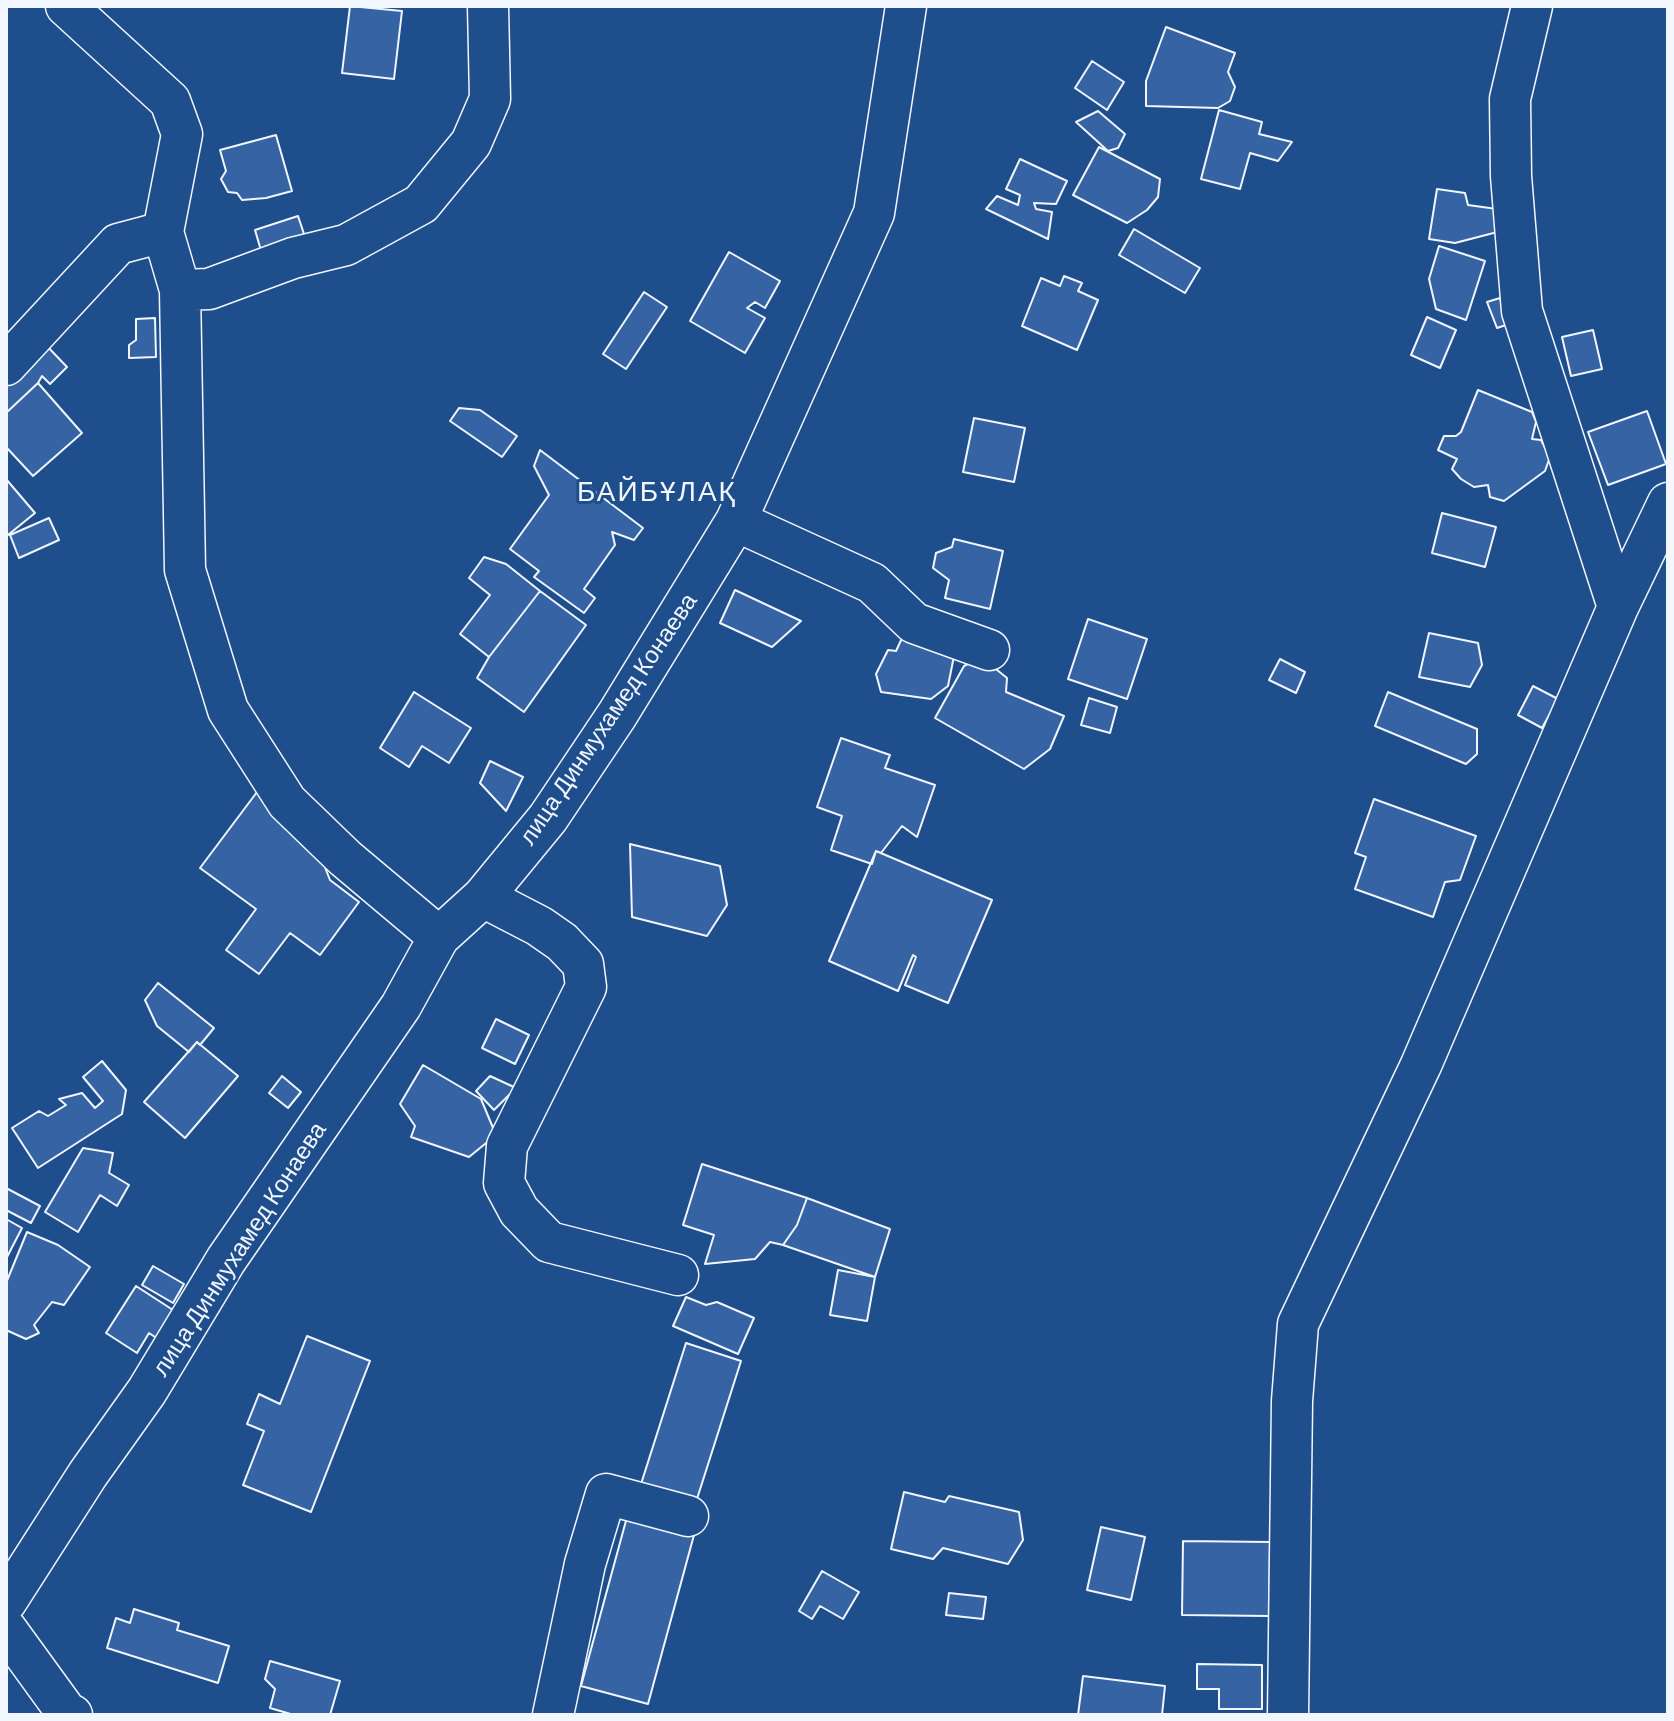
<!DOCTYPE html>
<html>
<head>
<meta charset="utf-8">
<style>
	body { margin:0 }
	#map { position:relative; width:1674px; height:1721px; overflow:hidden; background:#1f4e8c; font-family:Barlow,sans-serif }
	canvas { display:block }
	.frame { position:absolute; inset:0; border:8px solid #f2f6ff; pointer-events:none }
</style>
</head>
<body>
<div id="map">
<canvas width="1674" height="1721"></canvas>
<div class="frame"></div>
</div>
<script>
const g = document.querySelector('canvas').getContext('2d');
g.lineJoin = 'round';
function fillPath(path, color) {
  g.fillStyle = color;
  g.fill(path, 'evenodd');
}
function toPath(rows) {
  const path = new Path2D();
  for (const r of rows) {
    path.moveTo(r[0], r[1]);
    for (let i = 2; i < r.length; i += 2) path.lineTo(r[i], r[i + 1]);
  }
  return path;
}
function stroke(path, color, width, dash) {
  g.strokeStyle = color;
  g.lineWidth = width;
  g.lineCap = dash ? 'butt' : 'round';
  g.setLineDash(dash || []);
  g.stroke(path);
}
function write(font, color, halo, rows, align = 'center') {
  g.font = font + ' Barlow,sans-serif';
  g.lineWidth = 6;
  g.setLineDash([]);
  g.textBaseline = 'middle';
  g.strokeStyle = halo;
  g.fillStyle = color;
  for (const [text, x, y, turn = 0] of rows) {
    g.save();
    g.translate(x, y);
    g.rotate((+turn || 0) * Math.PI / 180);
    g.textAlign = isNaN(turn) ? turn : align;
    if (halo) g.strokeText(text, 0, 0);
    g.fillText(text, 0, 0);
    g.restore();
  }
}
const building = toPath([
	[350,6,402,11,394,79,342,73,350,6],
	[1166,27,1235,53,1228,72,1235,87,1230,101,1218,108,1146,106,1146,81,1166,27],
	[1092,61,1124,82,1107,110,1075,88,1092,61],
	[1219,110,1262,122,1259,134,1292,142,1278,161,1250,153,1240,189,1201,179,1219,110],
	[1098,111,1125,134,1118,148,1108,151,1076,122,1098,111],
	[276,135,292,191,266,198,242,200,237,193,228,192,221,179,226,171,220,150,276,135],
	[1099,147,1160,179,1158,197,1147,210,1127,223,1073,195,1099,147],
	[1020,159,1067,181,1056,204,1034,203,1036,209,1052,212,1048,239,986,209,997,196,1018,205,1020,195,1006,189,1020,159],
	[1437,189,1465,193,1468,205,1504,210,1509,229,1455,243,1429,239,1437,189],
	[298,216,306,240,262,254,255,230,298,216],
	[1134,229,1200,268,1185,293,1119,255,1134,229],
	[1439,246,1485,261,1466,320,1436,309,1429,279,1439,246],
	[729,252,780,281,765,308,755,302,747,308,765,318,745,353,690,321,729,252],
	[1064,276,1082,283,1078,291,1098,300,1077,350,1022,326,1041,278,1060,286,1064,276],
	[644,292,667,307,626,369,603,354,644,292],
	[1500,298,1509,324,1497,328,1487,302,1500,298],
	[1427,317,1456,330,1440,368,1411,355,1427,317],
	[155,318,156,357,129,358,129,345,136,340,136,319,155,318],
	[1593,330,1602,369,1571,376,1562,337,1593,330],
	[45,344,67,367,50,384,42,376,38,383,6,413,6,382,45,344],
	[38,383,82,433,33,476,6,447,6,413,38,383],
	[1478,390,1532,412,1536,422,1532,439,1541,440,1550,457,1545,471,1504,501,1490,497,1488,485,1474,487,1461,479,1452,469,1457,459,1438,450,1444,436,1456,436,1461,432,1478,390],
	[459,408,480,410,517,436,502,457,450,421,459,408],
	[1647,411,1666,464,1608,485,1588,432,1647,411],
	[974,418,1025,428,1014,482,963,472,974,418],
	[540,450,643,528,634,540,612,532,615,545,584,589,595,598,584,613,534,577,539,571,510,549,549,495,534,466,540,450],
	[6,479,35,513,8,535,6,532,6,479],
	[1442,513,1496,527,1485,567,1432,553,1442,513],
	[49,518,59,540,19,558,10,535,49,518],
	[954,539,1003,551,990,609,945,598,949,580,933,568,936,553,952,547,954,539],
	[484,557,506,564,540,591,489,657,460,634,490,595,469,578,484,557],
	[735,590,801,621,772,647,720,623,735,590],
	[540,591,586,625,524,712,477,678,489,657,540,591],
	[1088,619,1147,639,1127,699,1068,679,1088,619],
	[1429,633,1478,643,1482,665,1470,687,1419,677,1429,633],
	[903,636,956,646,948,686,931,699,881,692,876,674,888,650,896,651,903,636],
	[981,657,1007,678,1006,692,1064,716,1050,749,1024,769,935,718,964,666,981,657],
	[1280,659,1305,672,1296,693,1269,680,1280,659],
	[1533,686,1558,699,1542,728,1518,715,1533,686],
	[414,692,471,728,449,763,422,746,409,767,380,748,414,692],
	[1388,692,1477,729,1477,754,1466,764,1375,726,1388,692],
	[1089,698,1117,707,1110,733,1081,725,1089,698],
	[841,738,890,755,885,768,935,785,917,837,902,826,881,853,876,851,872,864,831,850,842,816,817,807,841,738],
	[490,761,523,777,506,811,480,783,490,761],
	[257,792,311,832,330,880,359,902,320,955,290,933,259,974,226,950,256,909,200,868,257,792],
	[1374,799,1476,836,1460,880,1445,882,1433,917,1355,889,1366,857,1355,853,1374,799],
	[630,844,720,866,727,905,707,936,632,917,630,844],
	[876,851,992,900,948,1003,905,985,916,957,913,955,898,991,829,961,876,851],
	[158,983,214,1028,200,1045,197,1042,189,1052,157,1026,145,1000,158,983],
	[496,1019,529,1035,515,1064,482,1048,496,1019],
	[197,1042,238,1076,185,1138,144,1102,197,1042],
	[102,1061,126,1090,122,1114,38,1168,12,1128,39,1111,48,1116,66,1105,59,1099,82,1093,95,1108,103,1101,83,1077,102,1061],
	[423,1065,481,1099,496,1135,469,1157,411,1137,415,1126,400,1104,423,1065],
	[282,1076,301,1092,288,1108,269,1093,282,1076],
	[490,1076,516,1088,494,1110,476,1091,490,1076],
	[83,1148,113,1153,109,1173,129,1185,117,1206,100,1195,78,1232,45,1212,83,1148],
	[702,1164,807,1198,797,1225,783,1245,770,1242,755,1259,705,1264,714,1235,683,1225,702,1164],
	[6,1188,40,1206,31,1223,6,1210,6,1188],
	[807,1198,890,1229,875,1277,783,1245,797,1225,807,1198],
	[6,1219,22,1228,6,1259,6,1219],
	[27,1232,58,1245,90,1267,64,1305,52,1302,34,1325,39,1333,26,1339,6,1330,6,1283,27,1232],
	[153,1266,184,1284,173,1303,142,1285,153,1266],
	[838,1270,875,1277,867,1321,830,1315,838,1270],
	[136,1286,176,1312,158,1339,149,1333,137,1353,106,1333,136,1286],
	[686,1297,706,1305,717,1302,754,1318,738,1354,673,1326,686,1297],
	[307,1336,370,1361,311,1512,243,1485,264,1431,247,1424,259,1394,280,1404,307,1336],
	[686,1343,741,1361,696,1502,641,1484,686,1343],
	[904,1492,945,1502,949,1496,1019,1512,1023,1540,1008,1564,943,1548,933,1559,891,1549,904,1492],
	[627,1517,694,1535,648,1704,581,1686,627,1517],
	[1101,1527,1145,1537,1131,1600,1087,1590,1101,1527],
	[1183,1541,1270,1542,1269,1616,1182,1615,1183,1541],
	[822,1571,859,1592,843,1619,820,1606,812,1619,799,1611,822,1571],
	[949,1593,986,1597,983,1619,946,1615,949,1593],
	[134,1609,179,1623,177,1630,229,1646,218,1683,107,1648,116,1618,130,1623,134,1609],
	[270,1661,340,1681,330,1715,294,1715,270,1708,275,1689,265,1679,270,1661],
	[1197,1664,1262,1665,1262,1709,1219,1709,1219,1689,1197,1689,1197,1664],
	[1083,1676,1165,1686,1162,1715,1078,1715,1083,1676]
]);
fillPath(building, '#3563a3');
stroke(building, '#f2f6ff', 2);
const minor = toPath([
	[66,6,170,101,182,134,163,232,180,290,185,570,228,710,287,802,345,858,439,937],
	[1532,6,1510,99,1511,176,1522,311,1618,607],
	[180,290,209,289,293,258,346,245,421,204,471,143,490,99,488,6],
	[6,365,118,244,163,232],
	[736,521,872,583,914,623,989,650],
	[483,897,539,926,562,942,583,964,586,987,507,1146,504,1183,519,1211,549,1242,678,1275],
	[6,1602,88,1474,147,1391,226,1260,401,1006,439,937,483,897,548,818,617,715,736,521,874,213,906,6],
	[6,1629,67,1713,72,1715],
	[553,1715,585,1564,606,1494,688,1516],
	[1288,1715,1292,1401,1298,1324,1421,1065,1618,607,1668,503]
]);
stroke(minor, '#f2f6ff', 43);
stroke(minor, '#1f4e8c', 40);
write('24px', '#f2f6ff', '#1f4e8c', [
	["лица Динмухамед Конаева",608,719,-56],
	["лица Динмухамед Конаева",239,1249,-57]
]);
g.letterSpacing = '2px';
write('28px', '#f2f6ff', '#1f4e8c', [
	["БАЙБҰЛАҚ",657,492]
]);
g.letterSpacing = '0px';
</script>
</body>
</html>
